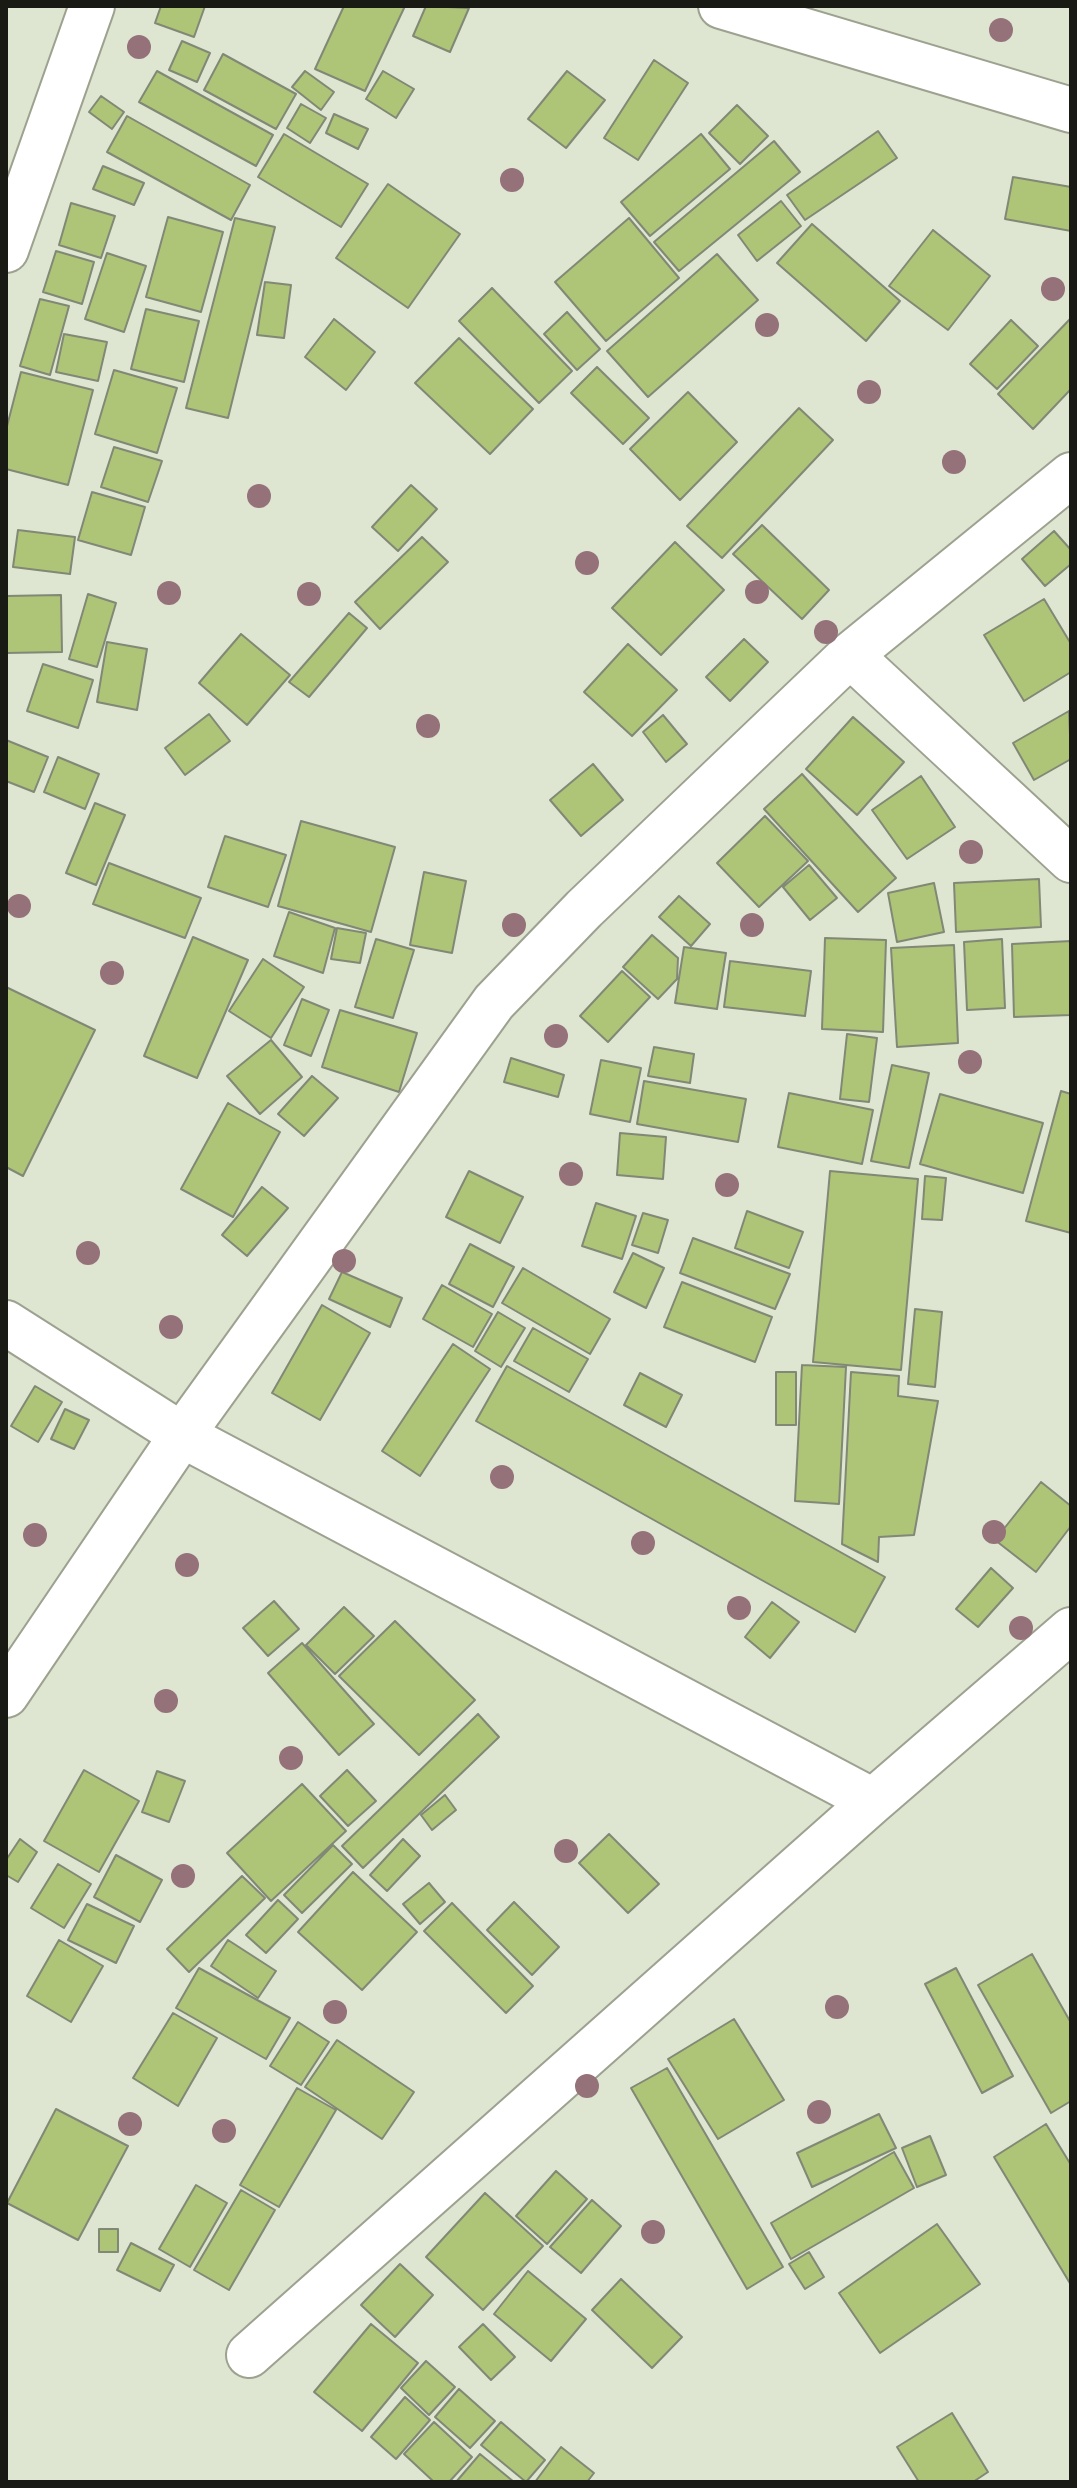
<!DOCTYPE html>
<html>
<head>
<meta charset="utf-8">
<style>
	body { margin:0 }
	#map { position:relative; width:1077px; height:2488px; overflow:hidden; background:#dee5d0; font-family:"Titillium Web",sans-serif }
	canvas { display:block }
	.frame { position:absolute; inset:0; border:8px solid #181a13; pointer-events:none }
</style>
</head>
<body>
<div id="map">
<canvas width="1077" height="2488"></canvas>
<div class="frame"></div>
</div>
<script>
const g = document.querySelector('canvas').getContext('2d');
g.lineJoin = 'round';
function fillPath(path, color) {
  g.fillStyle = color;
  g.fill(path, 'evenodd');
}
function toPath(rows) {
  const path = new Path2D();
  for (const r of rows) {
    path.moveTo(r[0], r[1]);
    for (let i = 2; i < r.length; i += 2) path.lineTo(r[i], r[i + 1]);
  }
  return path;
}
function stroke(path, color, width, dash) {
  g.strokeStyle = color;
  g.lineWidth = width;
  g.lineCap = dash ? 'butt' : 'round';
  g.setLineDash(dash || []);
  g.stroke(path);
}
const building = toPath([
	[161,6,205,6,194,37,155,23,161,6],
	[344,6,405,6,365,91,315,69,344,6],
	[426,6,469,8,450,52,413,36,426,6],
	[182,41,210,53,197,82,169,70,182,41],
	[223,54,296,94,276,129,204,90,223,54],
	[654,60,688,83,638,160,604,138,654,60],
	[157,71,273,135,256,166,139,102,157,71],
	[305,71,334,92,321,110,292,87,305,71],
	[383,71,414,89,396,118,366,99,383,71],
	[567,71,605,100,566,148,528,119,567,71],
	[101,96,124,112,112,129,89,112,101,96],
	[301,104,326,118,310,143,287,128,301,104],
	[737,105,768,136,740,164,709,133,737,105],
	[334,114,368,129,358,149,326,133,334,114],
	[127,116,250,185,231,220,107,152,127,116],
	[878,131,897,158,805,220,787,195,878,131],
	[284,134,368,184,341,227,258,177,284,134],
	[701,134,730,169,650,236,621,202,701,134],
	[774,141,800,172,679,271,654,242,774,141],
	[103,166,144,183,134,205,93,189,103,166],
	[1013,177,1071,187,1071,231,1005,219,1013,177],
	[388,184,460,234,408,308,336,258,388,184],
	[781,201,801,226,757,261,738,235,781,201],
	[71,203,115,216,101,258,59,245,71,203],
	[168,217,223,232,201,312,146,297,168,217],
	[235,218,275,227,228,418,186,408,235,218],
	[629,218,679,278,606,341,555,282,629,218],
	[812,224,900,301,866,341,777,263,812,224],
	[933,230,990,276,948,330,889,286,933,230],
	[56,251,94,262,82,304,43,292,56,251],
	[107,253,146,266,124,332,85,319,107,253],
	[717,254,758,300,648,397,607,351,717,254],
	[265,282,291,285,284,338,257,335,265,282],
	[492,288,572,371,539,403,459,321,492,288],
	[40,299,69,306,50,375,20,366,40,299],
	[146,309,199,321,184,382,131,369,146,309],
	[567,312,600,349,577,370,544,334,567,312],
	[1071,318,1071,389,1033,429,998,394,1071,318],
	[334,319,375,352,346,390,305,357,334,319],
	[1011,320,1038,346,997,389,970,364,1011,320],
	[64,334,107,342,98,381,56,372,64,334],
	[459,338,533,409,490,454,415,383,459,338],
	[597,367,649,418,623,444,571,393,597,367],
	[114,370,177,388,157,453,95,434,114,370],
	[21,372,93,390,68,485,6,469,6,430,21,372],
	[688,392,737,442,680,500,630,449,688,392],
	[799,408,833,440,722,558,687,526,799,408],
	[114,447,162,461,148,502,101,487,114,447],
	[411,485,437,509,398,551,372,527,411,485],
	[92,492,145,507,131,555,78,540,92,492],
	[762,525,829,590,802,619,733,554,762,525],
	[18,530,75,537,70,574,13,567,18,530],
	[1054,531,1071,550,1071,564,1045,586,1022,559,1054,531],
	[422,537,448,562,380,629,355,602,422,537],
	[675,542,724,590,661,655,612,608,675,542],
	[88,594,116,603,97,667,69,659,88,594],
	[61,595,62,652,6,653,6,596,61,595],
	[1044,599,1071,644,1071,672,1024,701,984,635,1044,599],
	[349,613,367,628,309,697,289,682,349,613],
	[241,634,290,675,247,725,199,683,241,634],
	[744,639,768,662,730,701,706,677,744,639],
	[107,642,147,649,137,710,97,702,107,642],
	[628,644,677,690,632,736,584,692,628,644],
	[43,664,93,680,78,728,27,711,43,664],
	[1069,711,1071,759,1034,780,1013,743,1069,711],
	[209,714,230,741,185,775,165,748,209,714],
	[663,715,687,744,666,762,643,732,663,715],
	[853,717,904,762,857,815,806,769,853,717],
	[6,740,48,757,34,792,6,781,6,740],
	[58,757,99,774,85,809,44,792,58,757],
	[593,764,623,800,581,836,550,800,593,764],
	[802,774,896,878,858,912,764,809,802,774],
	[921,776,955,827,907,859,872,810,921,776],
	[95,803,125,815,96,885,66,873,95,803],
	[765,816,808,861,759,907,717,863,765,816],
	[301,821,395,847,371,932,278,906,301,821],
	[225,836,286,855,268,907,208,887,225,836],
	[109,863,201,898,185,938,93,904,109,863],
	[809,865,837,898,810,920,783,887,809,865],
	[424,872,466,881,452,953,410,945,424,872],
	[1039,879,1041,927,956,932,954,883,1039,879],
	[934,883,944,932,897,942,888,893,934,883],
	[679,896,710,924,691,946,659,917,679,896],
	[289,912,335,928,323,973,274,956,289,912],
	[337,928,366,933,360,963,331,959,337,928],
	[652,935,678,958,677,979,658,999,623,967,652,935],
	[193,937,248,960,197,1078,144,1056,193,937],
	[825,938,886,940,883,1032,822,1029,825,938],
	[376,939,414,950,393,1018,355,1007,376,939],
	[1002,939,1005,1008,967,1010,964,942,1002,939],
	[1071,941,1071,1015,1014,1017,1012,944,1071,941],
	[954,945,958,1043,897,1047,891,948,954,945],
	[684,947,726,953,717,1009,675,1003,684,947],
	[263,959,304,987,271,1038,229,1011,263,959],
	[730,961,811,971,805,1016,724,1007,730,961],
	[622,971,650,997,608,1042,580,1016,622,971],
	[6,987,95,1030,23,1176,6,1167,6,987],
	[302,999,329,1010,311,1056,284,1045,302,999],
	[340,1010,417,1033,399,1092,322,1067,340,1010],
	[847,1034,877,1038,869,1102,840,1099,847,1034],
	[271,1040,302,1077,260,1114,227,1076,271,1040],
	[654,1047,694,1054,690,1083,648,1076,654,1047],
	[511,1058,564,1075,558,1097,504,1082,511,1058],
	[601,1060,641,1068,630,1122,590,1114,601,1060],
	[892,1065,929,1073,909,1168,871,1161,892,1065],
	[312,1076,338,1098,304,1136,278,1114,312,1076],
	[644,1081,746,1099,738,1142,637,1124,644,1081],
	[1061,1091,1071,1094,1071,1233,1026,1221,1061,1091],
	[789,1093,873,1110,862,1164,778,1147,789,1093],
	[940,1094,1043,1123,1023,1193,920,1164,940,1094],
	[228,1103,280,1132,233,1217,181,1189,228,1103],
	[620,1133,666,1137,663,1179,617,1175,620,1133],
	[469,1171,523,1197,500,1243,446,1217,469,1171],
	[830,1171,918,1179,901,1370,813,1362,830,1171],
	[925,1176,946,1178,942,1220,922,1219,925,1176],
	[262,1187,288,1208,247,1256,222,1235,262,1187],
	[596,1203,636,1216,622,1259,582,1246,596,1203],
	[747,1211,803,1232,789,1268,735,1248,747,1211],
	[643,1213,668,1220,658,1253,632,1245,643,1213],
	[693,1238,790,1274,775,1309,680,1273,693,1238],
	[470,1244,514,1267,493,1307,449,1284,470,1244],
	[633,1253,664,1268,646,1308,614,1292,633,1253],
	[523,1268,610,1319,590,1354,502,1303,523,1268],
	[342,1272,402,1298,390,1327,329,1299,342,1272],
	[682,1282,772,1317,755,1362,664,1327,682,1282],
	[442,1285,492,1314,473,1347,423,1319,442,1285],
	[322,1305,370,1333,320,1420,272,1393,322,1305],
	[915,1309,942,1312,935,1387,908,1384,915,1309],
	[498,1312,525,1328,501,1367,475,1351,498,1312],
	[533,1328,588,1359,569,1392,514,1361,533,1328],
	[453,1344,490,1369,420,1476,382,1451,453,1344],
	[802,1365,846,1367,839,1504,795,1501,802,1365],
	[507,1366,885,1577,855,1632,476,1421,507,1366],
	[776,1372,796,1372,796,1425,776,1425,776,1372],
	[851,1372,899,1376,898,1396,938,1401,914,1535,879,1537,878,1562,842,1544,851,1372],
	[640,1373,682,1395,666,1427,624,1405,640,1373],
	[35,1386,62,1402,38,1442,11,1426,35,1386],
	[65,1409,89,1420,74,1449,51,1439,65,1409],
	[1041,1482,1071,1506,1071,1526,1036,1572,995,1540,1041,1482],
	[991,1568,1013,1588,978,1627,956,1609,991,1568],
	[274,1601,299,1629,268,1656,243,1628,274,1601],
	[772,1602,799,1622,770,1658,745,1637,772,1602],
	[344,1607,374,1636,335,1674,306,1645,344,1607],
	[395,1621,475,1700,419,1755,339,1676,395,1621],
	[302,1643,374,1724,339,1755,268,1673,302,1643],
	[478,1714,499,1737,363,1868,342,1846,478,1714],
	[84,1770,139,1801,99,1872,44,1841,84,1770],
	[347,1770,376,1801,348,1826,320,1796,347,1770],
	[157,1771,185,1781,169,1822,142,1812,157,1771],
	[302,1784,346,1831,271,1901,227,1853,302,1784],
	[445,1795,456,1810,432,1830,421,1815,445,1795],
	[609,1834,659,1884,628,1913,579,1863,609,1834],
	[20,1839,37,1852,18,1882,6,1875,6,1860,20,1839],
	[403,1839,420,1856,387,1891,370,1875,403,1839],
	[333,1845,352,1864,302,1913,284,1895,333,1845],
	[116,1855,162,1880,140,1922,94,1897,116,1855],
	[58,1864,91,1884,64,1928,31,1908,58,1864],
	[353,1872,417,1932,362,1990,298,1932,353,1872],
	[242,1876,265,1898,189,1972,167,1949,242,1876],
	[429,1883,445,1902,420,1924,403,1904,429,1883],
	[278,1900,298,1919,266,1953,246,1935,278,1900],
	[514,1902,559,1947,532,1975,487,1930,514,1902],
	[452,1903,533,1986,506,2013,424,1931,452,1903],
	[87,1904,134,1926,116,1963,68,1940,87,1904],
	[59,1940,103,1966,71,2022,27,1996,59,1940],
	[228,1940,276,1971,258,1998,211,1966,228,1940],
	[1032,1954,1071,2023,1071,2101,1051,2113,978,1985,1032,1954],
	[199,1968,290,2018,266,2059,176,2008,199,1968],
	[956,1968,1013,2076,982,2093,925,1984,956,1968],
	[173,2013,217,2038,178,2106,133,2078,173,2013],
	[734,2019,784,2100,718,2139,668,2059,734,2019],
	[298,2022,329,2042,301,2085,270,2066,298,2022],
	[337,2040,414,2092,382,2139,305,2087,337,2040],
	[667,2068,783,2267,747,2289,631,2088,667,2068],
	[297,2088,336,2110,279,2207,240,2185,297,2088],
	[56,2109,128,2146,78,2240,7,2203,56,2109],
	[879,2114,896,2148,812,2187,797,2153,879,2114],
	[1046,2124,1071,2165,1071,2285,994,2157,1046,2124],
	[930,2136,946,2175,917,2187,902,2148,930,2136],
	[894,2152,914,2188,791,2259,771,2223,894,2152],
	[556,2171,587,2199,547,2244,516,2216,556,2171],
	[196,2185,227,2203,190,2267,159,2249,196,2185],
	[241,2190,275,2210,229,2290,194,2270,241,2190],
	[485,2193,543,2246,483,2310,426,2257,485,2193],
	[592,2200,621,2226,581,2273,550,2247,592,2200],
	[937,2224,980,2284,880,2353,839,2293,937,2224],
	[99,2229,118,2229,118,2252,99,2252,99,2229],
	[131,2243,174,2265,160,2291,117,2270,131,2243],
	[809,2252,824,2277,805,2289,789,2264,809,2252],
	[400,2264,433,2295,395,2337,361,2305,400,2264],
	[528,2271,586,2319,551,2361,494,2314,528,2271],
	[621,2279,682,2337,652,2368,592,2310,621,2279],
	[371,2324,418,2363,362,2431,314,2392,371,2324],
	[483,2324,515,2357,491,2380,459,2347,483,2324],
	[426,2361,455,2387,429,2415,401,2388,426,2361],
	[459,2389,495,2421,470,2448,435,2417,459,2389],
	[405,2397,430,2420,396,2459,371,2437,405,2397],
	[952,2413,988,2472,973,2482,919,2482,897,2447,952,2413],
	[434,2422,472,2457,449,2482,434,2482,404,2454,434,2422],
	[501,2422,545,2460,526,2482,481,2445,501,2422],
	[561,2447,594,2473,587,2482,535,2482,561,2447],
	[480,2454,514,2482,456,2482,480,2454]
]);
fillPath(building, '#aec578');
stroke(building, '#818875', 2);
const street = toPath([
	[721,6,1071,110],
	[6,250,92,6],
	[850,655,1071,860],
	[6,1323,182,1435,873,1801,1071,1630],
	[6,1695,182,1435,494,1002,584,909,850,655,1071,475],
	[249,2355,873,1801]
]);
stroke(street, '#9ca28f', 48);
stroke(street, '#fff', 44);
g.fillStyle = '#95717a';
for (const [x, y] of [
	[1001,30],
	[139,47],
	[512,180],
	[1053,289],
	[767,325],
	[869,392],
	[954,462],
	[259,496],
	[587,563],
	[757,592],
	[169,593],
	[309,594],
	[826,632],
	[428,726],
	[971,852],
	[19,906],
	[514,925],
	[752,925],
	[112,973],
	[556,1036],
	[970,1062],
	[571,1174],
	[727,1185],
	[88,1253],
	[344,1261],
	[171,1327],
	[502,1477],
	[994,1532],
	[35,1535],
	[643,1543],
	[187,1565],
	[739,1608],
	[1021,1628],
	[166,1701],
	[291,1758],
	[566,1851],
	[183,1876],
	[837,2007],
	[335,2012],
	[587,2086],
	[819,2112],
	[130,2124],
	[224,2131],
	[653,2232]
]) {
  g.beginPath();
  g.arc(x, y, 12, 0, 2 * Math.PI);
  g.fill();
}
</script>
</body>
</html>
